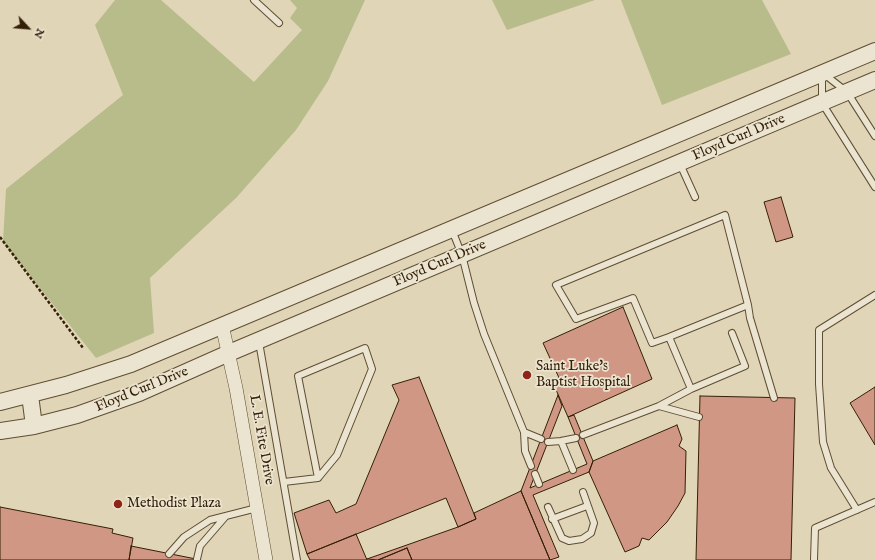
<!DOCTYPE html>
<html>
<head>
<meta charset="utf-8">
<style>
	body { margin:0 }
	#map { position:relative; width:875px; height:560px; overflow:hidden; background:#e0d5b6; font-family:"IM FELL English",serif }
	canvas { display:block }
	.north { position:absolute; left:8px; top:8px; width:40px; height:40px; -webkit-text-stroke:3px #ebe4d0; paint-order:stroke; rotate:116deg; font-size:11px; font-weight:700; line-height:16px; text-align:center; color:#342007 }
	.north::after { content:''; display:block; margin:auto; width:14px; height:18px; background:#342007; clip-path:polygon(50% 0,100% 100%,50% 72%,0 100%) }
</style>
</head>
<body>
<div id="map">
<canvas width="875" height="560"></canvas>
<div class="north">N</div>
</div>
<script>
const g = document.querySelector('canvas').getContext('2d');
g.lineJoin = 'round';
function fillPath(path, color) {
  g.fillStyle = color;
  g.fill(path, 'evenodd');
}
function toPath(rows) {
  const path = new Path2D();
  for (const r of rows) {
    path.moveTo(r[0], r[1]);
    for (let i = 2; i < r.length; i += 2) path.lineTo(r[i], r[i + 1]);
  }
  return path;
}
function stroke(path, color, width, dash) {
  g.strokeStyle = color;
  g.lineWidth = width;
  g.lineCap = dash ? 'butt' : 'round';
  g.setLineDash(dash || []);
  g.stroke(path);
}
function write(font, color, halo, rows, align = 'center') {
  g.font = font + ' "IM FELL English",serif';
  g.lineWidth = 3.5;
  g.setLineDash([]);
  g.textBaseline = 'middle';
  g.strokeStyle = halo;
  g.fillStyle = color;
  for (const [text, x, y, turn = 0] of rows) {
    g.save();
    g.translate(x, y);
    g.rotate((+turn || 0) * Math.PI / 180);
    g.textAlign = isNaN(turn) ? turn : align;
    if (halo) g.strokeText(text, 0, 0);
    g.fillText(text, 0, 0);
    g.restore();
  }
}
fillPath(toPath([
	[115,0,161,0,254,82,302,30,290,18,297,8,290,0,365,0,328,81,296,130,236,198,150,278,154,333,96,358,3,242,6,189,123,95,95,25],
	[492,0,595,0,507,30],
	[621,0,762,0,791,54,662,105]
]), '#b8bc8a');
const building = toPath([
	[781,197,793,237,776,242,764,202,781,197],
	[623,307,652,379,568,417,553,383,560,380,543,343,623,307],
	[419,377,476,519,458,527,446,498,307,554,294,513,329,500,336,513,356,504,399,400,392,385,419,377],
	[875,387,875,445,850,403,875,387],
	[558,395,562,406,530,488,587,464,568,417,574,415,593,461,589,472,533,495,559,557,550,560,521,491,558,395],
	[700,396,795,398,791,560,696,560,700,396],
	[677,425,682,439,679,446,686,451,685,493,678,506,667,522,649,540,642,538,639,546,625,552,589,472,593,461,677,425],
	[521,491,550,560,412,560,407,548,378,560,367,559,458,527,476,519,474,513,521,491],
	[0,507,113,529,112,533,133,538,129,560,0,560,0,507],
	[356,534,367,560,310,560,307,554,356,534],
	[131,546,201,560,129,560,131,546],
	[407,548,412,560,378,560,407,548]
]);
fillPath(building, '#d09785');
stroke(building, '#342007', 1);
const service = toPath([
	[254,0,279,23],
	[824,74,847,92,875,136],
	[822,75,822,103,875,187],
	[680,164,695,197],
	[452,230,462,255,474,303,484,334,524,432,541,439],
	[748,305,750,318,774,398],
	[669,337,652,343,633,298,576,319,556,285,725,215,748,305,669,337,691,389],
	[259,342,297,560],
	[659,406,699,417],
	[524,432,525,451,531,466],
	[583,435,659,406,691,389,745,366,732,333],
	[561,441,573,470],
	[548,442,561,441,576,438],
	[535,474,539,484],
	[284,482,318,478,337,455,372,369,365,348,298,376,318,478],
	[548,507,562,538,569,541,582,539,591,533,594,523,583,492],
	[857,510,831,468,823,442,819,384,819,330,875,295],
	[552,519,587,506],
	[169,554,184,537,210,520,257,508],
	[197,559,200,546,226,516],
	[814,560,815,528,875,502]
]);
const minor = toPath([
	[222,325,236,388,266,560]
]);
const tertiary = toPath([
	[30,395,34,426],
	[0,402,66,385,131,364,875,51],
	[0,431,34,426,77,415,139,393,229,353,875,80]
]);
stroke(service, '#5f4d33', 8);
stroke(minor, '#5f4d33', 14);
stroke(tertiary, '#5f4d33', 18);
stroke(toPath([
	[0,237,83,348]
]), '#342007', 2.5, [3, 2]);
stroke(service, '#ebe4d0', 6);
stroke(minor, '#ebe4d0', 13);
stroke(tertiary, '#ebe4d0', 16);
for (const [x, y, r, color] of [
	[527,375,5,"#8f2418"],
	[118,504,5,"#8f2418"]
]) {
  const dot = new Path2D();
  dot.arc(x, y, r, 0, 2 * Math.PI);
  g.fillStyle = color;
  g.fill(dot);
  stroke(dot, '#ebe4d0', 1.5);
}
write('14px', '#342007', '#ebe4d0', [
	["Floyd Curl Drive",739,138,-23],
	["Floyd Curl Drive",440,264,-23],
	["Floyd Curl Drive",142,390,-22],
	["L. E. Fite Drive",261,440,80]
]);
write('14px', '#342007', '#ebe4d0', [
	["Saint Luke's",536,367],
	["Baptist Hospital",536,383],
	["Methodist Plaza",127,504]
], 'left');
</script>
</body>
</html>
